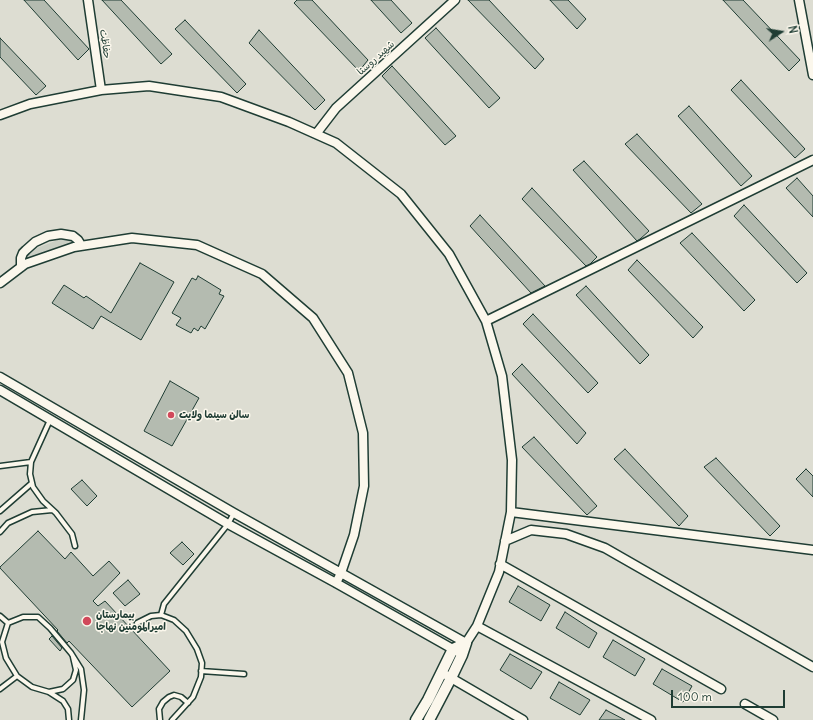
<!DOCTYPE html>
<html>
<head>
<meta charset="utf-8">
<style>
	body { margin:0 }
	#map { position:relative; width:813px; height:720px; overflow:hidden; background:#eeece1; font-family:Delius,sans-serif }
	canvas { display:block }
	.north { position:absolute; left:761px; top:12px; width:40px; height:40px; -webkit-text-stroke:3px #fbf7ec; paint-order:stroke; rotate:78deg; font-size:11px; font-weight:700; line-height:16px; text-align:center; color:#1f3d34 }
	.north::after { content:''; display:block; margin:auto; width:14px; height:18px; background:#1f3d34; clip-path:polygon(50% 0,100% 100%,50% 72%,0 100%) }
	.scale { position:absolute; left:671px; top:690px; width:114px; height:18px; box-sizing:border-box; border:2px solid #1f3d34; border-top:0; padding-left:5px; font-size:12px; line-height:14px; white-space:nowrap; color:#1f3d34; -webkit-text-stroke:3px #fbf7ec; paint-order:stroke }
</style>
</head>
<body>
<div id="map">
<canvas width="813" height="720"></canvas>
<div class="north">N</div>
<div class="scale">100 m</div>
</div>
<script>
const g = document.querySelector('canvas').getContext('2d');
g.lineJoin = 'round';
function fillPath(path, color) {
  g.fillStyle = color;
  g.fill(path, 'evenodd');
}
function toPath(rows) {
  const path = new Path2D();
  for (const r of rows) {
    path.moveTo(r[0], r[1]);
    for (let i = 2; i < r.length; i += 2) path.lineTo(r[i], r[i + 1]);
  }
  return path;
}
function stroke(path, color, width, dash) {
  g.strokeStyle = color;
  g.lineWidth = width;
  g.lineCap = dash ? 'butt' : 'round';
  g.setLineDash(dash || []);
  g.stroke(path);
}
function write(font, color, halo, rows, align = 'center') {
  g.font = font + ' Delius,"Playpen Sans Arabic",sans-serif';
  g.lineWidth = 3;
  g.setLineDash([]);
  g.textBaseline = 'middle';
  g.strokeStyle = halo;
  g.fillStyle = color;
  for (const [text, x, y, turn = 0] of rows) {
    g.save();
    g.translate(x, y);
    g.rotate((+turn || 0) * Math.PI / 180);
    g.textAlign = isNaN(turn) ? turn : align;
    if (halo) g.strokeText(text, 0, 0);
    g.fillText(text, 0, 0);
    g.restore();
  }
}
fillPath(toPath([
	[0,0,813,0,813,720,0,720]
]), '#ddddd2');
fillPath(toPath([
	[63,238,74,240,74,242,56,248,24,261,29,254,37,248]
]), '#cbcfc4');
const building = toPath([
	[24,0,44,0,89,49,78,60,24,0],
	[102,0,121,0,172,54,161,64,102,0],
	[297,0,312,0,368,60,359,71,294,3,297,0],
	[371,0,391,0,412,23,401,33,371,0],
	[468,0,489,0,544,59,535,69,468,0],
	[550,0,568,0,586,19,577,29,550,0],
	[723,0,743,0,800,60,789,71,723,0],
	[185,20,246,84,237,93,175,29,185,20],
	[436,28,500,98,489,108,425,38,436,28],
	[259,30,325,100,315,110,249,43,259,30],
	[0,38,46,86,36,95,0,57,0,38],
	[392,66,456,136,445,145,382,76,392,66],
	[741,80,805,149,795,158,731,90,741,80],
	[689,106,752,176,741,186,678,116,689,106],
	[637,134,702,204,691,213,625,144,637,134],
	[584,161,649,231,640,239,637,241,573,170,584,161],
	[797,178,813,196,813,217,786,188,797,178],
	[532,188,597,257,590,264,586,266,522,199,532,188],
	[744,205,807,273,797,283,734,216,744,205],
	[480,215,545,286,531,293,470,226,480,215],
	[692,233,755,300,744,311,680,243,692,233],
	[637,260,703,327,693,338,628,270,637,260],
	[140,263,174,282,141,340,101,316,93,329,52,303,64,285,84,298,86,296,111,313,140,263],
	[198,276,221,290,219,294,224,296,205,329,201,326,198,331,194,328,191,333,176,325,181,318,172,313,192,278,196,280,198,276],
	[586,286,649,355,640,364,576,295,586,286],
	[533,314,598,383,588,393,523,324,533,314],
	[522,364,586,433,577,444,512,374,522,364],
	[170,381,199,398,172,446,144,431,170,381],
	[534,437,597,506,587,515,522,447,534,437],
	[625,449,688,516,679,526,614,459,625,449],
	[716,458,780,526,770,536,704,467,716,458],
	[806,469,813,476,813,497,796,479,806,469],
	[82,480,97,496,87,506,71,489,82,480],
	[38,531,65,559,71,552,93,576,109,561,120,573,93,601,98,606,105,601,170,671,132,707,69,641,67,643,57,631,58,630,0,568,0,567,38,531],
	[182,542,194,554,183,565,170,553,182,542],
	[128,580,140,594,125,606,113,593,128,580],
	[518,586,550,605,541,621,509,602,518,586],
	[565,612,597,633,589,648,556,628,565,612],
	[52,636,62,648,60,651,49,639,52,636],
	[613,640,645,659,635,676,603,657,613,640],
	[510,654,542,672,531,689,500,670,510,654],
	[662,669,692,686,683,702,653,684,662,669],
	[559,682,590,700,580,715,550,698,559,682],
	[606,710,625,720,599,720,606,710]
]);
fillPath(building, '#b4bbb0');
stroke(building, '#1f3d34', 1);
const service = toPath([
	[50,420,31,462,30,474,33,487,43,501,56,513,72,534,75,546],
	[0,466,31,462],
	[0,511,32,483],
	[0,532,8,523,32,512,52,510],
	[161,615,164,604,228,524,234,513],
	[0,616,8,623],
	[137,623,151,616,161,615,174,620,186,631,197,649,202,663,201,677,193,697,172,720],
	[201,671,244,674],
	[0,689,17,676],
	[49,692,63,689,73,680,76,670,73,657],
	[69,720,68,709,63,701,49,692,32,687,17,676,6,658,2,642,8,623,23,617,38,617,50,628,71,653,81,669,84,690,81,720],
	[160,720,159,709,163,702,169,697,174,695,181,697,188,703]
]);
const minor = toPath([
	[88,0,101,90],
	[799,0,813,75],
	[0,115,30,104,101,90,149,86,221,97,289,122,336,143,401,194,449,254,486,321,502,376,512,460,511,512,499,572,477,626,466,643,234,513,0,377],
	[316,134,336,108,455,0],
	[21,267,21,258,23,253,26,250,35,242,48,236,61,234,73,236,78,240,81,245],
	[0,283,25,264,74,247,132,238,197,245,262,274,313,318,348,373,363,433,364,486,354,535,341,573,336,583],
	[486,321,813,160],
	[0,390,228,524,336,583,458,652],
	[511,512,813,550],
	[505,541,531,530,566,534,605,548,813,667],
	[500,564,721,689],
	[477,626,651,720],
	[446,675,523,720],
	[745,704,773,720]
]);
const tertiary = toPath([
	[416,720,428,700,453,649,466,643],
	[429,720,451,678,462,655,466,643]
]);
stroke(service, '#1f3d34', 7);
stroke(minor, '#1f3d34', 11);
stroke(tertiary, '#1f3d34', 13);
stroke(service, '#fbf7ec', 4);
stroke(minor, '#fbf7ec', 8);
stroke(tertiary, '#fbf7ec', 10);
for (const [x, y, r, color] of [
	[171,415,4,"#d1495b"],
	[87,621,5,"#d1495b"]
]) {
  const dot = new Path2D();
  dot.arc(x, y, r, 0, 2 * Math.PI);
  g.fillStyle = color;
  g.fill(dot);
  stroke(dot, '#fbf7ec', 1.5);
}
write('10px', '#1f3d34', '#fbf7ec', [
	["حفاظت",105,44,82],
	["شهید روستا",376,58,-42]
]);
write('bold 10px', '#1f3d34', '#fbf7ec', [
	["سالن سینما ولایت",179,415],
	["بیمارستان",96,615],
	["امیرالمومنین نهاجا",96,627]
], 'left');
</script>
</body>
</html>
